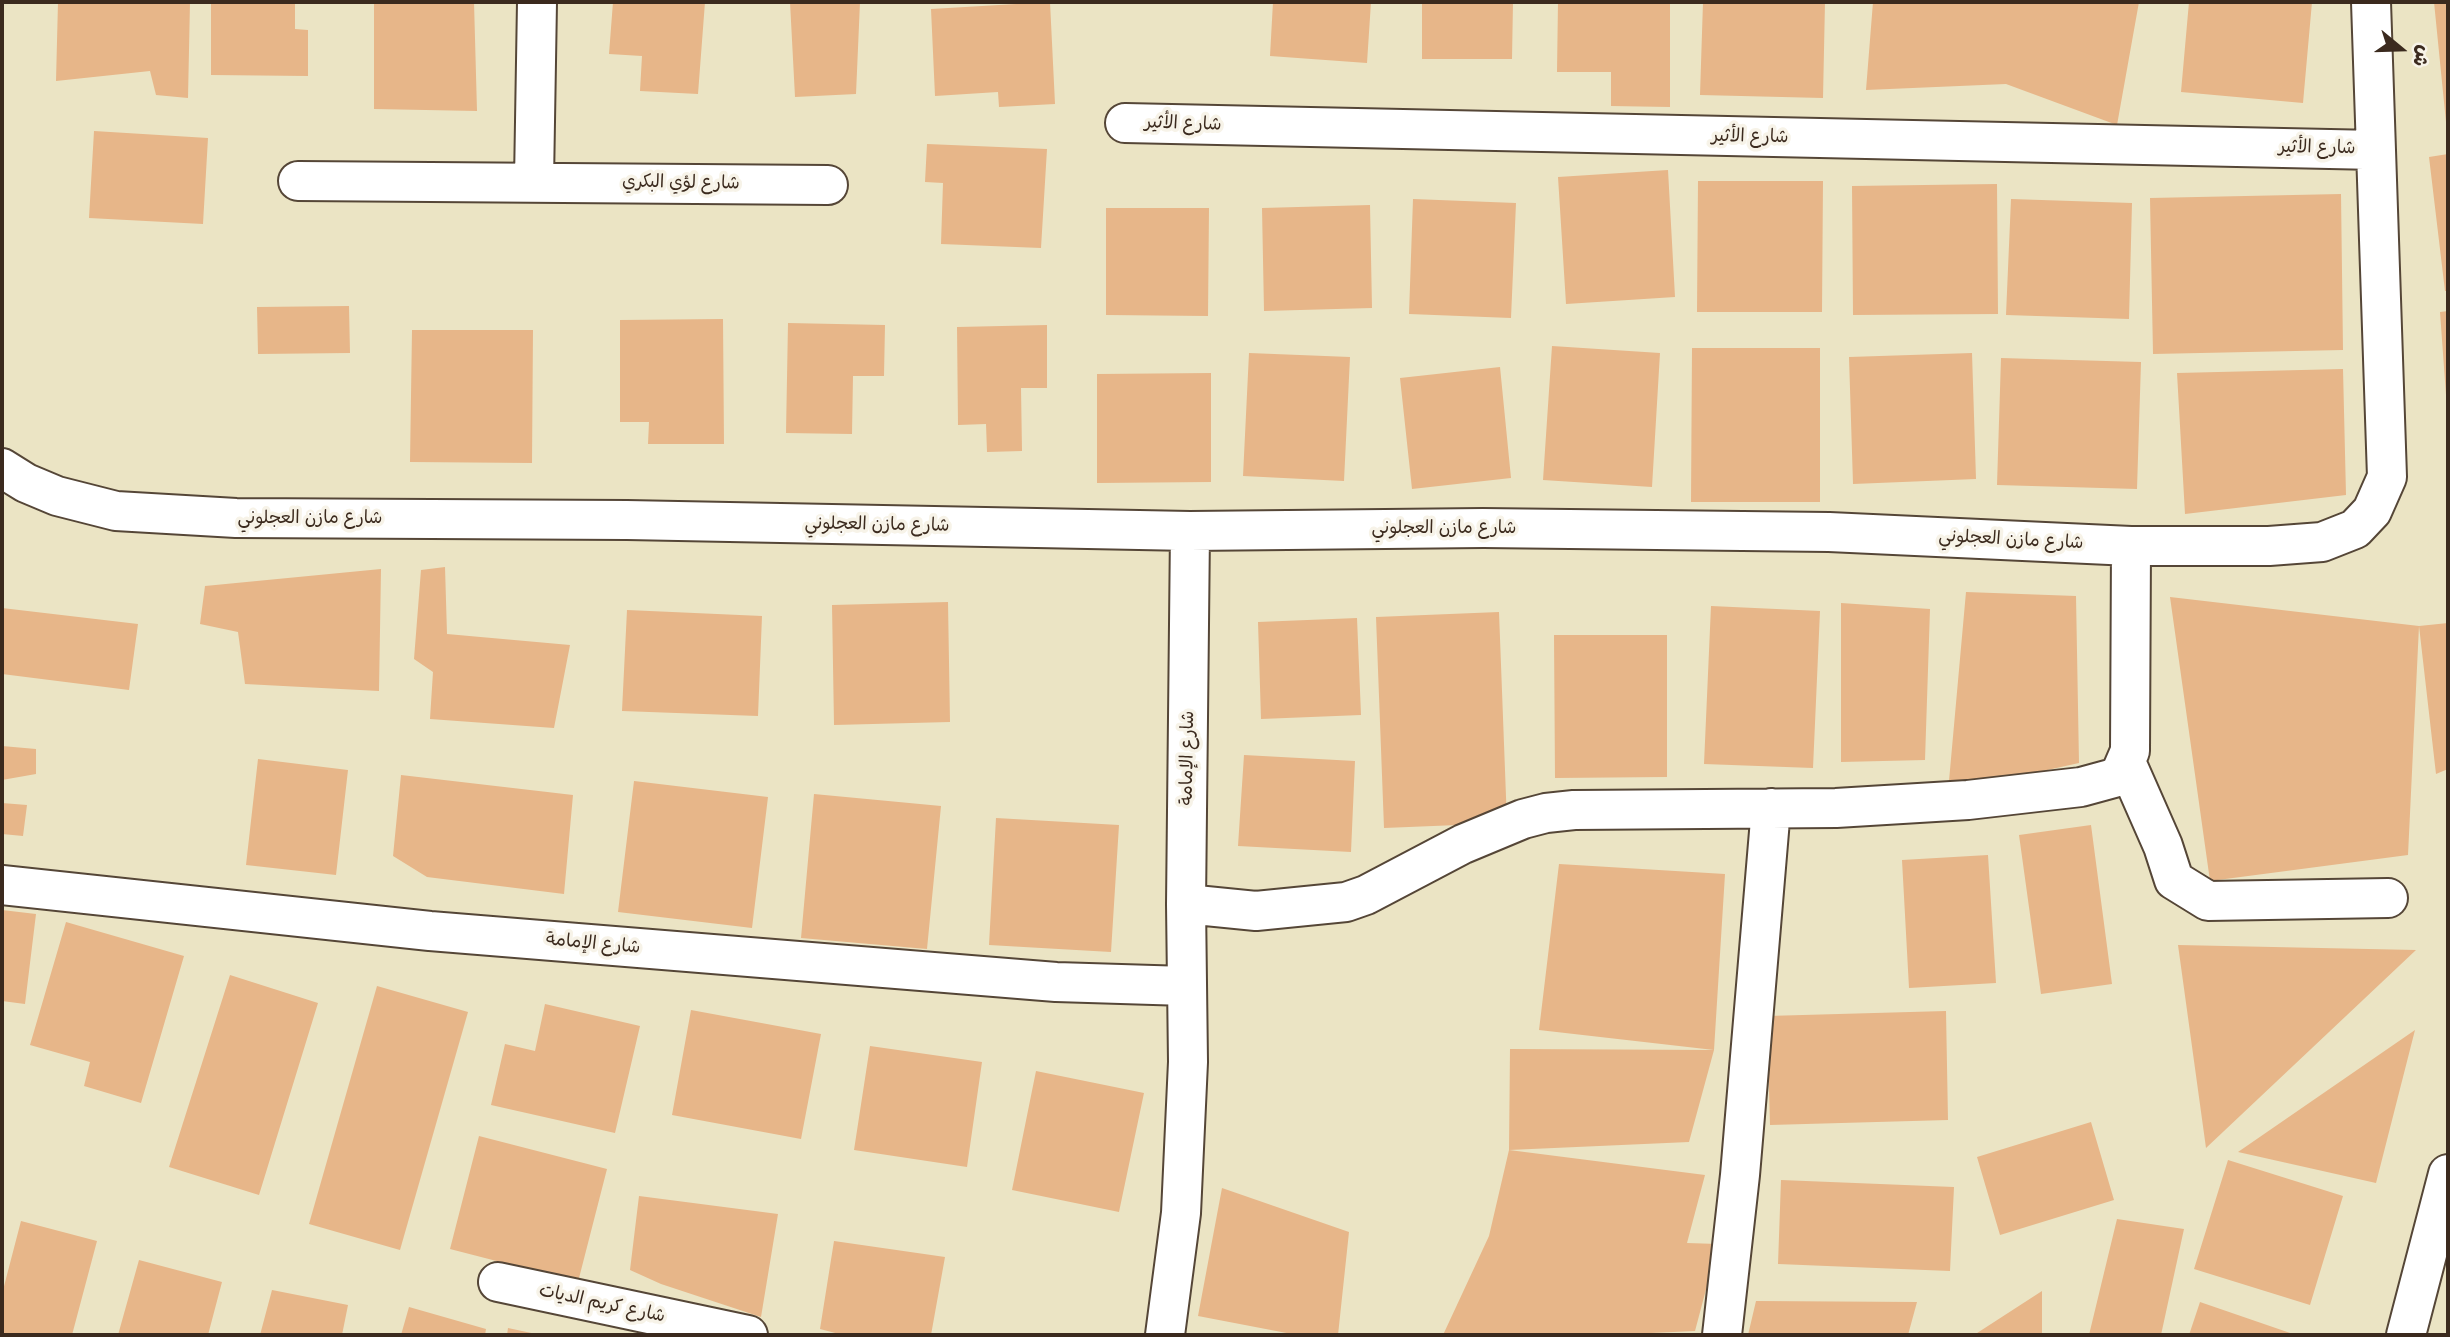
<!DOCTYPE html>
<html>
<head>
<meta charset="utf-8">
<style>
	body { margin:0 }
	#map { position:relative; width:2450px; height:1337px; overflow:hidden; background:#ebe4c4; font-family:"Balsamiq Sans","Playpen Sans Arabic",sans-serif }
	canvas { display:block }
	.frame { position:absolute; inset:0; border:4px solid #3b2a1e; pointer-events:none }
	.north { position:absolute; left:2366px; top:14px; width:70px; height:70px; -webkit-text-stroke:5px #f7f3e8; paint-order:stroke; rotate:109deg; font-size:19px; font-weight:700; line-height:28px; text-align:center; color:#3b2a1e }
	.north::after { content:''; display:block; margin:auto; width:24px; height:32px; background:#3b2a1e; clip-path:polygon(50% 0,100% 100%,50% 72%,0 100%) }
</style>
</head>
<body>
<div id="map">
<canvas width="2450" height="1337"></canvas>
<div class="frame"></div>
<div class="north">ش</div>
</div>
<script>
const g = document.querySelector('canvas').getContext('2d');
g.lineJoin = 'round';
function fillPath(path, color) {
  g.fillStyle = color;
  g.fill(path, 'evenodd');
}
function toPath(rows) {
  const path = new Path2D();
  for (const r of rows) {
    path.moveTo(r[0], r[1]);
    for (let i = 2; i < r.length; i += 2) path.lineTo(r[i], r[i + 1]);
  }
  return path;
}
function stroke(path, color, width, dash) {
  g.strokeStyle = color;
  g.lineWidth = width;
  g.lineCap = dash ? 'butt' : 'round';
  g.setLineDash(dash || []);
  g.stroke(path);
}
function write(font, color, halo, rows, align = 'center') {
  g.font = font + ' "Balsamiq Sans","Playpen Sans Arabic",sans-serif';
  g.lineWidth = 7;
  g.setLineDash([]);
  g.textBaseline = 'middle';
  g.strokeStyle = halo;
  g.fillStyle = color;
  for (const [text, x, y, turn = 0] of rows) {
    g.save();
    g.translate(x, y);
    g.rotate((+turn || 0) * Math.PI / 180);
    g.textAlign = isNaN(turn) ? turn : align;
    if (halo) g.strokeText(text, 0, 0);
    g.fillText(text, 0, 0);
    g.restore();
  }
}
fillPath(toPath([
	[58,2,190,2,188,98,156,95,150,71,56,81],
	[211,2,295,2,295,29,308,30,308,76,211,75],
	[374,2,474,2,477,111,374,109],
	[613,2,705,2,698,94,640,91,642,56,609,54],
	[790,2,860,2,856,94,795,97],
	[1050,2,1055,104,999,107,998,92,935,96,931,9],
	[1273,2,1371,2,1367,63,1270,56],
	[1422,2,1513,2,1512,59,1422,59],
	[1558,2,1670,2,1670,107,1611,106,1611,72,1557,72],
	[1703,2,1825,2,1823,98,1700,95],
	[1873,2,2139,2,2117,125,2006,84,1866,90],
	[2189,2,2312,2,2303,103,2181,92],
	[2434,2,2448,2,2448,122,2446,122],
	[94,131,208,138,203,224,89,218],
	[927,144,1047,149,1041,248,941,244,943,183,925,182],
	[2448,154,2448,291,2445,291,2429,157],
	[1668,170,1675,297,1566,304,1558,177],
	[1698,181,1823,181,1822,312,1697,312],
	[1997,184,1998,314,1853,315,1852,186],
	[2341,194,2343,350,2153,354,2150,198],
	[1413,199,1516,203,1511,318,1409,314],
	[2011,199,2132,203,2129,319,2006,315],
	[1370,205,1372,308,1264,311,1262,208],
	[1106,208,1209,208,1208,316,1106,315],
	[349,306,350,353,258,354,257,307],
	[2448,311,2448,395,2446,395,2440,312],
	[723,319,724,444,648,444,649,422,620,422,620,320],
	[788,323,885,325,884,376,853,376,852,434,786,433],
	[1047,325,1047,388,1021,388,1022,451,987,452,986,424,958,425,957,327],
	[412,330,533,330,532,463,410,462],
	[1552,346,1660,353,1652,487,1543,480],
	[1692,348,1820,348,1820,502,1691,502],
	[1249,353,1350,357,1344,481,1243,476],
	[1972,353,1976,479,1853,484,1849,357],
	[2001,358,2141,362,2137,489,1997,485],
	[1500,367,1511,478,1412,489,1400,378],
	[2343,369,2346,495,2185,514,2177,373],
	[1211,373,1211,482,1097,483,1097,374],
	[445,567,447,634,570,645,554,728,430,719,433,672,414,659,421,570],
	[381,569,379,691,245,684,238,632,200,624,205,586],
	[1966,592,2076,596,2079,763,1948,792],
	[2170,597,2419,626,2408,855,2210,881],
	[948,602,950,722,834,725,832,605],
	[1841,603,1930,609,1925,760,1841,762],
	[1711,606,1820,611,1813,768,1704,764],
	[2,608,138,624,129,690,2,674],
	[627,610,762,616,758,716,622,711],
	[1499,612,1507,823,1384,828,1376,617],
	[1357,618,1361,715,1261,719,1258,622],
	[2448,623,2448,769,2436,774,2419,626],
	[1554,635,1667,635,1667,777,1555,778],
	[2,746,36,749,36,774,2,780],
	[1244,755,1355,761,1351,852,1238,846],
	[258,759,348,770,336,875,246,865],
	[401,775,573,795,564,894,427,877,393,856],
	[634,781,768,797,752,928,618,912],
	[814,794,941,806,927,949,801,938],
	[2,803,27,805,23,836,2,834],
	[996,818,1119,825,1111,952,989,945],
	[2091,825,2112,984,2041,994,2019,835],
	[1988,855,1996,983,1909,988,1902,860],
	[1559,864,1725,874,1714,1050,1689,1142,1509,1150,1510,1049,1714,1050,1539,1030],
	[2,910,36,914,25,1004,2,1001],
	[66,922,184,956,141,1103,84,1086,90,1062,30,1045],
	[2178,945,2416,950,2206,1148],
	[230,975,318,1003,259,1195,169,1167],
	[377,986,468,1012,400,1250,309,1224],
	[545,1004,640,1026,615,1133,491,1105,505,1044,535,1051],
	[691,1010,821,1034,801,1139,672,1115],
	[1946,1011,1948,1120,1770,1125,1767,1016],
	[2415,1030,2376,1183,2238,1152],
	[870,1046,982,1062,967,1167,854,1150],
	[1036,1071,1144,1093,1119,1212,1012,1190],
	[2091,1122,2114,1200,2000,1235,1977,1157],
	[479,1136,607,1169,578,1282,450,1249],
	[1509,1150,1705,1175,1687,1243,1718,1244,1695,1331,1607,1335,1443,1335,1489,1236],
	[2228,1160,2343,1196,2310,1305,2194,1269],
	[1781,1180,1954,1187,1950,1271,1778,1264],
	[1222,1188,1349,1232,1338,1335,1297,1335,1198,1316],
	[639,1196,778,1214,761,1317,661,1284,630,1270],
	[2117,1219,2184,1229,2161,1335,2089,1335],
	[21,1221,97,1241,72,1335,2,1335,2,1294],
	[834,1241,945,1257,931,1335,843,1335,820,1329],
	[139,1260,222,1282,208,1335,118,1335],
	[272,1290,348,1305,342,1335,260,1335],
	[2042,1291,2042,1335,1974,1335],
	[1756,1301,1917,1302,1908,1335,1748,1335],
	[2200,1302,2296,1335,2189,1335],
	[409,1307,486,1329,485,1335,401,1335],
	[508,1328,536,1334,536,1335,507,1335]
]), '#e7b689');
const minor = toPath([
	[1125,123,2376,150],
	[298,181,828,185],
	[534,181,537,2],
	[2,468,26,483,57,496,116,511,236,518,627,520,1190,531,1483,528,1829,532,2131,546,2269,546,2322,542,2355,529,2372,511,2387,477,2371,2],
	[2126,762,2163,846,2174,880,2208,901,2388,898],
	[2,885,430,931,1056,982,1186,986],
	[1186,904,1256,911,1346,902,1366,895,1463,844,1523,819,1546,813,1574,810,1836,808,1968,800,2081,787,2114,778,2121,772,2130,751,2131,546],
	[498,1282,748,1335],
	[1165,1335,1181,1213,1188,1062,1186,904,1190,531],
	[1722,1335,1740,1175,1771,808],
	[2406,1335,2448,1174]
]);
stroke(minor, '#554637', 42);
stroke(minor, '#fff', 38);
write('18px', '#3b2a1e', '#f7f3e8', [
	["شارع الأثير",1183,124,2],
	["شارع الأثير",1750,137,1],
	["شارع الأثير",2317,148,1],
	["شارع لؤي البكري",681,183,1],
	["شارع مازن العجلوني",310,518],
	["شارع مازن العجلوني",877,525,1],
	["شارع مازن العجلوني",1444,528],
	["شارع مازن العجلوني",2011,540,3],
	["شارع الإمامة",1188,758,-89],
	["شارع الإمامة",593,944,5],
	["شارع كريم الديات",602,1304,12]
]);
</script>
</body>
</html>
